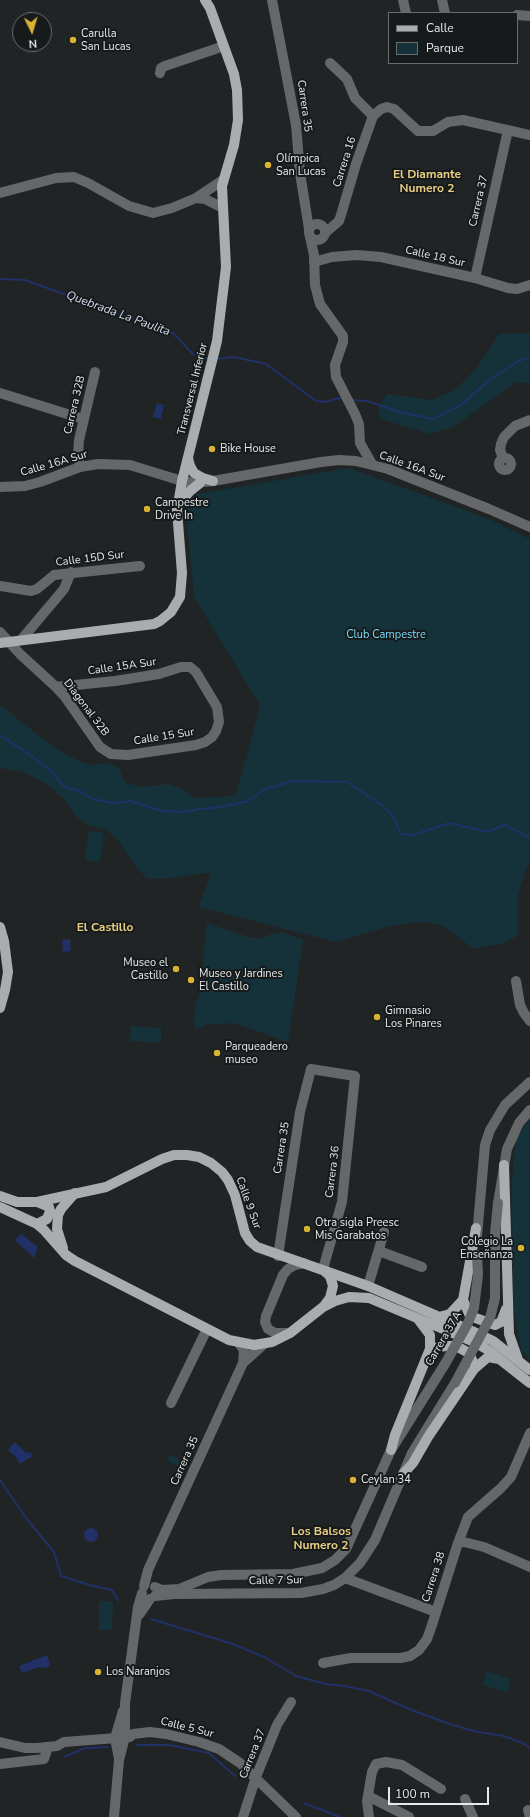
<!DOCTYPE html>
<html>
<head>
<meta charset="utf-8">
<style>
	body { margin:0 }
	#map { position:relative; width:530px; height:1817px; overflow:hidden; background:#212425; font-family:"Nunito Sans",sans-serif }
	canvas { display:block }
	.legend { position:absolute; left:388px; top:12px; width:130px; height:52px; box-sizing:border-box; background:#171a1b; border:1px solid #6a6d6d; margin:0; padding:5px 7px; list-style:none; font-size:12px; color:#e6e9e9 }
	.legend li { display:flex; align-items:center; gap:8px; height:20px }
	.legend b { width:20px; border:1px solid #6a6d6d }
	.north { position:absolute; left:12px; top:12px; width:40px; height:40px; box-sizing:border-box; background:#171a1b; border:1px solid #6a6d6d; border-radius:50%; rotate:175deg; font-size:11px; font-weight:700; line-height:16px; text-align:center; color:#e6e9e9 }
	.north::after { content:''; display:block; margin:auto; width:14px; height:18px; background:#d9b334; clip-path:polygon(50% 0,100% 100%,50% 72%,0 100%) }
	.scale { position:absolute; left:388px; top:1787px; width:101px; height:18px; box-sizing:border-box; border:2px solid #e6e9e9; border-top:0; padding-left:5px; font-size:12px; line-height:14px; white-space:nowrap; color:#e6e9e9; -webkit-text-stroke:3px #171a1b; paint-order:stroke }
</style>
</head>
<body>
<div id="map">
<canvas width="530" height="1817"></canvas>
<ul class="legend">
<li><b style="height:5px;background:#aaadaf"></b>Calle</li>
<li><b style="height:11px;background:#15323a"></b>Parque</li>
</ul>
<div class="north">N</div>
<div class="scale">100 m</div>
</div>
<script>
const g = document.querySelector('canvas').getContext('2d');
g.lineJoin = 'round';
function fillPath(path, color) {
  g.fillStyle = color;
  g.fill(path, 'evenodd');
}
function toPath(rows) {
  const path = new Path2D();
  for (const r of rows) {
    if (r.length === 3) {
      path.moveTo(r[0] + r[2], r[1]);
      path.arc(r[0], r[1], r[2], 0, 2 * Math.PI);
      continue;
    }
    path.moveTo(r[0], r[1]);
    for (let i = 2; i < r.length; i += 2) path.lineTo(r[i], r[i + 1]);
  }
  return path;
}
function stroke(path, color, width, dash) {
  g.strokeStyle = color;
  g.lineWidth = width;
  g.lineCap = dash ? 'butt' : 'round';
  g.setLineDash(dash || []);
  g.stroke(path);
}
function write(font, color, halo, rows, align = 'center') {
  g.font = font + ' "Nunito Sans",sans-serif';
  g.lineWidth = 4;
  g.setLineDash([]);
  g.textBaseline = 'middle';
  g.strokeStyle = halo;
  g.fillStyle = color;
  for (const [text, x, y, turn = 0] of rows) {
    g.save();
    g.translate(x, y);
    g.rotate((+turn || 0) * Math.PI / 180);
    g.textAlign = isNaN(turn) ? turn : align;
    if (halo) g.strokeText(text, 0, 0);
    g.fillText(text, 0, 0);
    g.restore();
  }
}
fillPath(toPath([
	[530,333,530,384,516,382,453,427,430,434,381,419,378,410,381,403,387,394,432,400,455,390,477,368,499,334],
	[349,468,489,519,530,539,530,865,526,868,518,896,518,935,505,943,474,949,442,925,419,922,390,926,336,942,199,907,211,872,171,878,148,879,138,869,117,839,105,829,88,825,76,816,64,799,45,783,24,772,0,768,0,705,55,748,75,759,90,765,104,763,118,767,126,783,142,787,167,784,182,789,195,798,236,796,260,705,194,597,186,508,197,494],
	[89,831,104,833,100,862,85,860],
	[207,923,252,938,264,938,271,934,282,932,303,940,288,1042,234,1023,206,1025,196,1029,193,1019,196,1005,204,979,203,960],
	[131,1026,161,1028,161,1043,130,1041],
	[530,1118,530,1360,521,1350,513,1301,512,1179,516,1140],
	[170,1454,184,1462,180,1468,167,1460],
	[99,1601,113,1602,112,1630,99,1630],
	[486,1671,511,1679,507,1692,483,1685]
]), '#15323a');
fillPath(toPath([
	[157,403,164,405,161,419,153,417],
	[70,939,71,951,63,952,62,940],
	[21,1234,38,1247,34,1258,15,1240],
	[15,1442,25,1452,32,1453,31,1457,20,1464,15,1456,8,1450],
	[91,1535,7],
	[47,1655,50,1664,47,1668,39,1667,22,1673,19,1666]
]), '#213067');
stroke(toPath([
	[0,279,25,280,173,333,193,354,210,359],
	[216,359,234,357,266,364,316,401,327,402,338,398,344,399],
	[352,400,367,401,400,412,433,419,461,405,492,378,519,361,530,357],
	[0,735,27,753,50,770,65,787,80,791,93,799,113,803,130,801,162,811,183,812,199,809,221,807,248,801,266,789,293,781,347,782,382,805,394,817,401,834,413,835,449,823,487,832,505,825,530,838],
	[0,1480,26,1518,54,1552,61,1576,93,1586,112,1590,118,1600],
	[151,1619,233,1644,264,1657,296,1676,326,1684,344,1686,369,1691,411,1710,450,1724,473,1731,504,1736,523,1743,530,1748],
	[137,1745,169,1745,209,1753,235,1776],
	[64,1757,85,1748,108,1747],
	[304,1803,340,1817]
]), '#213067', 2);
stroke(toPath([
	[272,0,296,125,300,173,309,229],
	[403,0,406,13],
	[442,0,445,13],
	[517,15,530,16],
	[330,63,347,79,355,98,373,116],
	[160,73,161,68,165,66,224,46],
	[0,193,56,178,74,177,88,183,129,206,153,213,172,208,196,198,223,180],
	[196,198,205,199,223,208],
	[317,232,8],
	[325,233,339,221,341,215,356,164,373,116,381,109,387,107,394,109,418,131,433,131,448,122,463,120,530,135],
	[310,237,314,255,315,285,320,304,343,336,343,342,335,365,336,377,355,414,359,424,360,443,372,464],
	[314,262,332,257,357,255,381,257,475,278,508,288,517,289,530,285],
	[475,278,508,130],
	[0,393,83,419],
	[503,458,500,450,501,444,504,437,515,426,530,420],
	[505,464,6],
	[80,467,78,455,79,440,95,372],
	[0,487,25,486,40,482,80,467,98,464,130,465,182,481,193,483,213,481,321,462,339,460,356,461,388,469,489,509,530,527],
	[0,586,31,591,37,589,54,575,140,566],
	[0,632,20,654,56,687,65,697,100,747,111,754,128,755,196,745,205,742,212,737,216,731,219,722,217,707,196,672,190,667,181,667,159,674,115,681,56,687],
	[21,640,64,589,71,572],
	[516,981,520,1005,524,1013,530,1021],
	[498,1203,507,1149,519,1123,530,1110],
	[477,1236,485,1145,490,1130,505,1105,530,1082],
	[379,1251,422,1267],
	[278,1256,300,1112,311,1069,355,1076,342,1202,323,1269],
	[368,1286,384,1232],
	[290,1333,275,1333,268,1329,265,1322,266,1316,283,1275,288,1269,295,1265,304,1263],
	[243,1363,264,1344],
	[171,1403,207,1329],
	[458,1543,464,1542,484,1547,530,1567],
	[345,1578,436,1612],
	[144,1586,148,1570,243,1363,244,1350,239,1343],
	[155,1587,162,1590,179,1589,208,1577,221,1575,293,1574,322,1568,335,1560,346,1549,391,1450,445,1364],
	[155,1596,174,1594,301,1593,323,1589,334,1585,345,1578,360,1563,375,1540,412,1453,455,1383],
	[139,1615,150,1599],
	[323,1663,351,1658,401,1658,410,1656,419,1650,427,1639,431,1628,458,1543,468,1517,501,1488,511,1477,530,1433],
	[0,1742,25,1748,37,1748,57,1746,64,1742,130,1737,133,1734,150,1732,166,1734,199,1742,219,1749,240,1763,296,1817],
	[119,1759,115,1738,123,1711],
	[0,1764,44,1759,48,1747],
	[368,1796,409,1817],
	[465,1799,473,1817],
	[528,1810,530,1817],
	[114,1817,119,1760,125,1737,125,1703,138,1607,142,1593],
	[243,1817,256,1777,277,1725,291,1702],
	[369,1817,367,1801,372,1772,376,1764,386,1762,402,1765,441,1789]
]), '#666768', 10);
stroke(toPath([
	[188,458,190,466,194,473,203,478,213,481],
	[179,504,190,491,200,483],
	[0,643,154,624,160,621,171,612,180,597,182,573,177,510,182,481,217,341,226,267,222,186,234,145,238,120,237,90,234,74,210,8,205,0],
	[0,927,4,941,8,972,5,990,0,1008],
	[504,1165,509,1334,518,1360],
	[0,1196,17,1202,37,1202,106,1187,162,1159,174,1155,187,1155,199,1157,211,1163,222,1172,228,1180,235,1195,245,1233,250,1241,257,1247,368,1286,472,1331,493,1341,530,1370],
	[37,1202,49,1207,50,1211,47,1219,37,1224],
	[0,1207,37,1224,44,1230,66,1255,75,1261,229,1340,254,1345,272,1342,290,1333,323,1307,335,1301,349,1297,369,1298,474,1342,488,1350,530,1383],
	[63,1248,57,1229,58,1215,61,1209,75,1193],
	[323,1270,330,1276,333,1286,330,1298,324,1306],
	[463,1300,470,1316,495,1325,501,1322,506,1309],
	[439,1317,450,1314,463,1300,476,1228],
	[430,1349,445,1346,456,1346,469,1353,473,1362],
	[391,1450,395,1435,430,1349,430,1335,418,1319],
	[403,1474,413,1463,428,1437,474,1369,488,1357,499,1359]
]), '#aaadaf', 10);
stroke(toPath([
	[445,1364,468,1323,474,1308,478,1275,477,1255],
	[455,1383,490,1318,495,1298,495,1234,498,1203]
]), '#666768', 10);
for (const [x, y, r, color] of [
	[73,40,4,"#d9b334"],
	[268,165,4,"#d9b334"],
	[212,449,4,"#d9b334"],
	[147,509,4,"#d9b334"],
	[176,969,4,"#d9b334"],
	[191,980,4,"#d9b334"],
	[377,1017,4,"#d9b334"],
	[217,1053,4,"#d9b334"],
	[307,1229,4,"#d9b334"],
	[521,1248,4,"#d9b334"],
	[353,1480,4,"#d9b334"],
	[98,1672,4,"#d9b334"]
]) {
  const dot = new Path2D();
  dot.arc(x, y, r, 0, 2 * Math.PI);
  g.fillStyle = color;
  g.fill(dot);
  stroke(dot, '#171a1b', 1.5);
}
write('11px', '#e6e9e9', '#171a1b', [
	["Carulla",81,34],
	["San Lucas",81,47],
	["Olímpica",276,159],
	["San Lucas",276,172],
	["Bike House",220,449],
	["Campestre",155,503],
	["Drive In",155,516],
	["Museo el",168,963,"right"],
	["Castillo",168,976,"right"],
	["Museo y Jardines",199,974],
	["El Castillo",199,987],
	["Gimnasio",385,1011],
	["Los Pinares",385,1024],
	["Parqueadero",225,1047],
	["museo",225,1060],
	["Otra sigla Preesc",315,1223],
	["Mis Garabatos",315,1236],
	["Colegio La",513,1242,"right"],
	["Enseñanza",513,1255,"right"],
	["Ceylan 34",361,1480],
	["Los Naranjos",106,1672]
], 'left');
write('11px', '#e6e9e9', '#171a1b', [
	["Carrera 35",304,106,82],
	["Carrera 16",345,162,-72],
	["Carrera 37",479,201,-77],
	["Calle 18 Sur",435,257,13],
	["Transversal Inferior",193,389,-76],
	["Carrera 32B",75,405,-77],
	["Calle 16A Sur",54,464,-16],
	["Calle 16A Sur",412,467,20],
	["Calle 15D Sur",90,559,-7],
	["Calle 15A Sur",122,667,-8],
	["Diagonal 32B",86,708,53],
	["Calle 15 Sur",164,737,-9],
	["Carrera 35",282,1148,-81],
	["Carrera 36",333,1172,-83],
	["Calle 9 Sur",248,1203,70],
	["Carrera 37A",444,1339,-60],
	["Carrera 35",185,1461,-66],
	["Carrera 38",434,1577,-72],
	["Calle 7 Sur",276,1581,-1],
	["Calle 5 Sur",187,1728,14],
	["Carrera 37",253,1754,-68]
]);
write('11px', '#75dbf8', '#171a1b', [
	["Club Campestre",386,635]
]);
write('bold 12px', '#e8ce82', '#171a1b', [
	["El Diamante",427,175],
	["Numero 2",427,189],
	["El Castillo",105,928],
	["Los Balsos",321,1532],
	["Numero 2",321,1546]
]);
write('italic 12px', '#d5dcee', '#171a1b', [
	["Quebrada La Paulita",118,314,20]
]);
</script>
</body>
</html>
